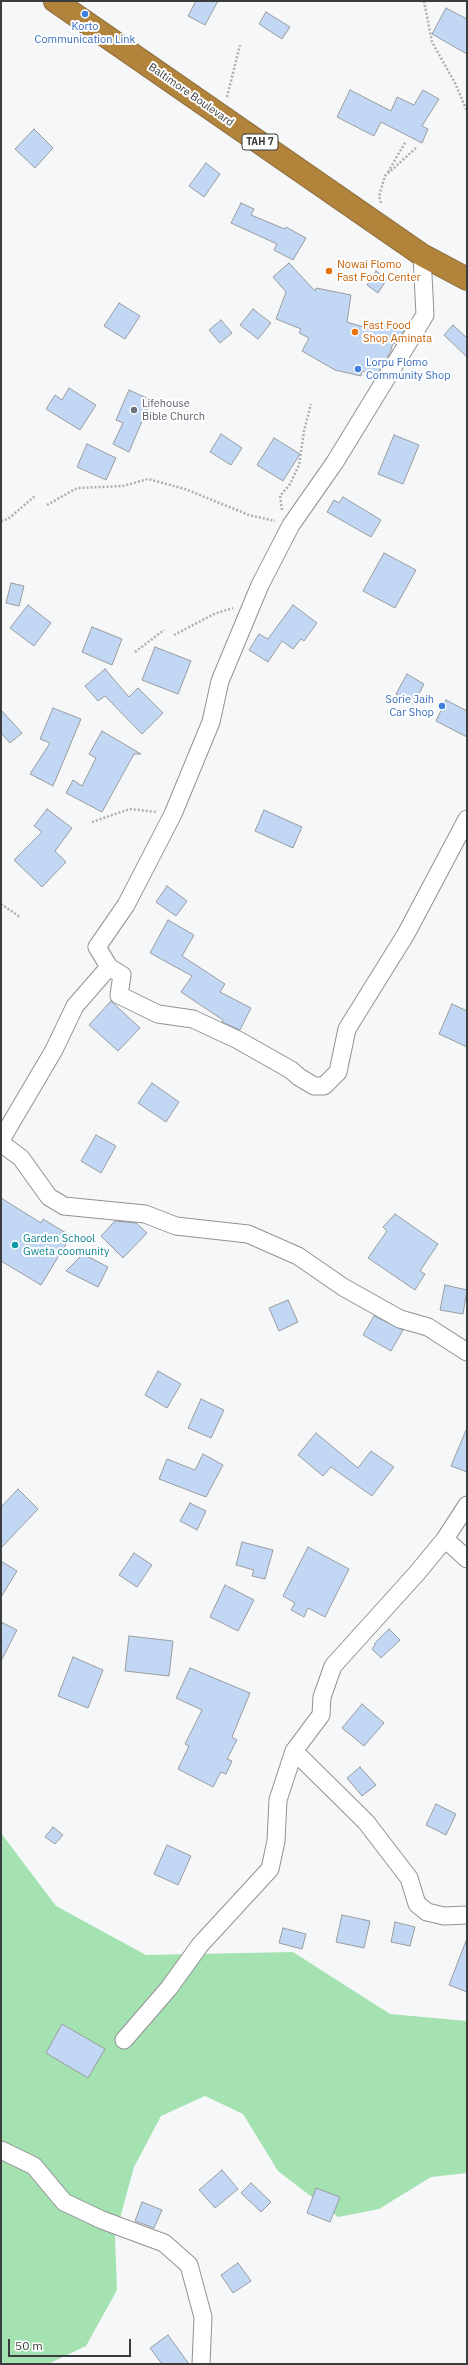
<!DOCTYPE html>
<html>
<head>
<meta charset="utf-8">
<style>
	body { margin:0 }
	#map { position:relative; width:468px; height:2365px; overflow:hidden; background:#f5f7f9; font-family:"IBM Plex Sans",sans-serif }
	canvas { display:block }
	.frame { position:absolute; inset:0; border:2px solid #3b3c3c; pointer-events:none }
	.scale { position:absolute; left:8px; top:2339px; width:123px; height:18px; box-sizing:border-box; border:2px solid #3b3c3c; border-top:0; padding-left:5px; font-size:12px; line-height:14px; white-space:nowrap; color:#3b3c3c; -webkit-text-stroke:3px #fff; paint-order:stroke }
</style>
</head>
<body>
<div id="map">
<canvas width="468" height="2365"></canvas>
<div class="frame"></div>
<div class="scale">50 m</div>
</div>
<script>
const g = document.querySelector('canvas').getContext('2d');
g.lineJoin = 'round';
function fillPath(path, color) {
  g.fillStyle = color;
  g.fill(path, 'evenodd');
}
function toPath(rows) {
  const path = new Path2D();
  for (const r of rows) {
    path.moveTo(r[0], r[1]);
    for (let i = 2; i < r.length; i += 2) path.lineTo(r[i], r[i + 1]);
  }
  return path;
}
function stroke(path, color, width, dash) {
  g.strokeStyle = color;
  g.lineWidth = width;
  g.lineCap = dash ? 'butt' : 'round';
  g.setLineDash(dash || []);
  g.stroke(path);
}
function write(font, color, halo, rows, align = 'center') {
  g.font = font + ' "IBM Plex Sans",sans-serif';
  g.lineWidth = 4;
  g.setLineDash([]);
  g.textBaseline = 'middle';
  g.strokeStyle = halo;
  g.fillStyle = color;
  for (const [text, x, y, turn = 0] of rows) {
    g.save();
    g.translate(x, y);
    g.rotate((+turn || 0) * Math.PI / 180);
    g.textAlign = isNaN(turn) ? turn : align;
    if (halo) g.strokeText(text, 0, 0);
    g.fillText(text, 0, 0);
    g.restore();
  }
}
fillPath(toPath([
	[1,1833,56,1906,146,1955,293,1952,390,2014,467,2021,467,2173,431,2177,379,2209,338,2217,278,2171,243,2114,205,2096,161,2116,134,2167,115,2236,117,2290,86,2346,48,2364,1,2364]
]), '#a4e2b2');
const building = toPath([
	[196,1,218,1,205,25,188,16,196,1],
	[446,8,467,19,467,54,432,34,446,8],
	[266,12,290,27,282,39,259,24,266,12],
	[350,90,391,111,397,97,414,105,423,90,439,99,422,126,428,129,422,143,381,122,374,136,337,117,350,90],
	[34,129,53,148,35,168,15,149,34,129],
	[206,163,220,174,204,197,189,186,206,163],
	[241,203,254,209,251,215,285,229,286,227,306,238,293,260,274,250,277,244,231,223,241,203],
	[289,263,315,291,316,288,351,295,347,322,373,330,376,321,405,329,396,344,393,343,390,353,376,376,362,371,361,376,335,370,302,351,309,338,299,333,301,329,276,319,286,292,273,277,289,263],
	[376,271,387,279,378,293,367,285,376,271],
	[119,303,140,316,125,339,104,326,119,303],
	[253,309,271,323,258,339,240,325,253,309],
	[221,320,232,333,220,343,209,330,221,320],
	[453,325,467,338,467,357,444,335,453,325],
	[69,388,96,405,80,430,46,409,55,395,62,400,69,388],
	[129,390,151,400,129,452,113,444,123,423,116,420,129,390],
	[221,434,242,448,231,465,210,452,221,434],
	[394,435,419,445,403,484,378,474,394,435],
	[274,438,300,454,283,481,257,465,274,438],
	[87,444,116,458,106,480,77,467,87,444],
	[343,497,381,520,371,537,327,512,334,500,339,503,343,497],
	[384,553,416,570,395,608,363,591,384,553],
	[11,583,24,586,19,606,6,603,11,583],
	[28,605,51,623,34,646,10,628,28,605],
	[293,605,317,623,304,641,301,639,293,649,282,641,268,662,249,650,259,634,268,639,293,605],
	[92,627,122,639,112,665,82,652,92,627],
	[155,647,191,661,178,694,142,680,155,647],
	[105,669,129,697,138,688,163,713,142,734,105,696,98,701,85,686,105,669],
	[407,674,424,684,414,704,396,694,407,674],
	[446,700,467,711,467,737,436,721,446,700],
	[53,708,81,719,53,786,30,774,50,743,40,739,53,708],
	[1,710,22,733,10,743,1,733,1,710],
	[102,731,141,754,134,754,102,812,66,793,73,780,82,786,96,758,89,754,102,731],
	[47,809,72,828,55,851,66,862,42,887,14,860,42,832,34,826,47,809],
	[264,810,302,827,293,848,255,831,264,810],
	[167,886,187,901,176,916,156,902,167,886],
	[168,920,194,935,182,956,225,984,220,992,251,1008,240,1030,222,1022,223,1020,181,992,192,976,150,953,168,920],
	[111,1001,140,1028,118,1051,89,1025,111,1001],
	[452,1004,467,1011,467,1047,439,1034,452,1004],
	[152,1083,179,1102,166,1122,138,1103,152,1083],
	[96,1135,116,1146,101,1173,81,1161,96,1135],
	[1,1198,41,1223,43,1219,71,1236,41,1285,1,1261,1,1198],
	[395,1214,438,1244,420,1271,425,1274,415,1290,368,1258,387,1231,383,1227,395,1214],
	[115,1221,136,1223,147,1233,123,1258,101,1236,115,1221],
	[83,1254,108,1267,98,1287,66,1271,83,1254],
	[445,1285,467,1290,463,1314,440,1310,445,1285],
	[288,1300,298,1322,279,1331,269,1308,288,1300],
	[374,1316,403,1330,391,1351,363,1335,374,1316],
	[158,1371,181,1384,167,1408,145,1395,158,1371],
	[201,1399,224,1410,211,1438,188,1428,201,1399],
	[467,1428,467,1472,451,1466,467,1428],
	[316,1433,358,1468,371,1451,394,1467,372,1496,331,1467,323,1476,298,1455,316,1433],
	[203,1454,223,1465,206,1497,159,1479,167,1459,195,1470,203,1454],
	[18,1489,38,1509,1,1548,1,1507,18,1489],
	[190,1503,206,1511,197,1530,180,1521,190,1503],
	[242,1542,273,1550,265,1579,252,1576,254,1570,236,1565,242,1542],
	[308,1547,349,1569,325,1617,308,1608,304,1617,291,1610,295,1603,283,1596,308,1547],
	[134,1553,152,1565,137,1587,119,1575,134,1553],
	[1,1561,17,1571,1,1597,1,1561],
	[225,1585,254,1600,238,1631,210,1617,225,1585],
	[1,1622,17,1630,1,1661,1,1622],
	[389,1629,400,1640,381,1658,372,1649,375,1645,374,1644,389,1629],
	[129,1636,173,1641,169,1676,125,1671,129,1636],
	[73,1657,103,1670,88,1708,58,1696,73,1657],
	[190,1668,250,1693,232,1737,237,1740,227,1759,232,1761,226,1774,221,1772,213,1787,178,1769,189,1746,185,1744,202,1710,176,1698,190,1668],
	[362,1704,384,1723,364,1746,342,1728,362,1704],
	[360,1767,376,1785,362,1796,347,1778,360,1767],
	[436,1804,456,1814,446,1835,426,1825,436,1804],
	[53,1827,63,1835,55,1844,45,1837,53,1827],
	[167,1845,191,1856,178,1885,154,1874,167,1845],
	[342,1915,370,1921,364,1948,336,1942,342,1915],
	[395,1922,415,1927,410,1946,391,1942,395,1922],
	[283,1928,306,1934,302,1949,279,1943,283,1928],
	[466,1941,467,1941,467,1992,449,1985,466,1941],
	[62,2024,105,2049,88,2078,46,2053,62,2024],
	[222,2170,238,2189,215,2208,199,2190,222,2170],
	[251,2183,271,2202,261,2212,241,2193,251,2183],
	[316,2188,340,2197,330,2222,307,2213,316,2188],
	[142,2202,162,2210,154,2228,135,2221,142,2202],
	[238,2263,251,2281,233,2293,221,2275,238,2263],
	[168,2335,189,2364,162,2364,150,2348,168,2335]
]);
fillPath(building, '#c1d7f3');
stroke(building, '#9a9c9e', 1);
const street = toPath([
	[109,967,97,947,126,905,173,814,211,722,220,681,260,585,291,525,335,462,425,315,422,255],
	[1,1140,54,1050,75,1006,109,967,122,975,119,995,158,1014,193,1019,238,1040,291,1070,299,1077,314,1086,324,1086,338,1072,347,1029,406,934,467,819],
	[1,1143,21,1158,49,1197,64,1206,145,1214,176,1226,248,1234,298,1256,343,1287,400,1319,428,1327,467,1352],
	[445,1539,467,1559],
	[294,1751,366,1822,409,1878,417,1904,427,1912,444,1916,467,1915],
	[124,2040,169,1988,200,1945,270,1869,276,1841,278,1800,294,1751,321,1715,322,1697,333,1666,417,1573,445,1539,467,1505],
	[1,2150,34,2166,64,2202,102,2220,164,2243,189,2265,203,2317,201,2364]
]);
const highway = toPath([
	[55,1,422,255,467,279]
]);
stroke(street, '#919295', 19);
stroke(highway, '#886a3b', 24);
stroke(toPath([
	[424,1,432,42,455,83,467,111],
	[227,97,240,45],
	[388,172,406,141],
	[381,203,379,196,385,176,416,148],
	[47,505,77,488,123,486,148,479,185,489,249,515,275,521],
	[282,510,280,496,290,484,299,465,304,431,311,404],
	[1,521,8,519,35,496],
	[174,635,214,614,233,608],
	[135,652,164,630],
	[92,822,130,809,157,812],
	[1,904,20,917]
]), '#adafb0', 2.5, [2, 2]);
stroke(street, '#fff', 17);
stroke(highway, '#b1833b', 22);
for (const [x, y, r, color] of [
	[85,14,4,"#3f7fe0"],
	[329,271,4,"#e8710a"],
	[355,332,4,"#e8710a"],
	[358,369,4,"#3f7fe0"],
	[134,410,4,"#6b7280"],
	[442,706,4,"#3f7fe0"],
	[15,1245,4,"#0f9aa8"]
]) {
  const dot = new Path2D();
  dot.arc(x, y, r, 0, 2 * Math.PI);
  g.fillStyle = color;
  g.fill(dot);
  stroke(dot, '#fff', 1.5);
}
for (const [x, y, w] of [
	[260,142,36]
]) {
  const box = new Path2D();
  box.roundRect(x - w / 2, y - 8, w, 16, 3);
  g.fillStyle = '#fff';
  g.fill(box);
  stroke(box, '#3b3c3c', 1);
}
write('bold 10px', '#3b3c3c', null, [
	["TAH 7",260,142]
]);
write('11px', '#366cbe', '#fff', [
	["Korto",85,27],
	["Communication Link",85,40],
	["Lorpu Flomo",366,363,"left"],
	["Community Shop",366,376,"left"],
	["Sorie Jaih",434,700,"right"],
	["Car Shop",434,713,"right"]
]);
write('11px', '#3b3c3c', '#fff', [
	["Baltimore Boulevard",191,95,35]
]);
write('11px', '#c56008', '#fff', [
	["Nowai Flomo",337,265],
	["Fast Food Center",337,278],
	["Fast Food",363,326],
	["Shop Aminata",363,339]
], 'left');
write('11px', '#5b616d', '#fff', [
	["Lifehouse",142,404],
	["Bible Church",142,417]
], 'left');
write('11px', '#0d838f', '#fff', [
	["Garden School",23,1239],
	["Gweta coomunity",23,1252]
], 'left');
</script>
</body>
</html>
